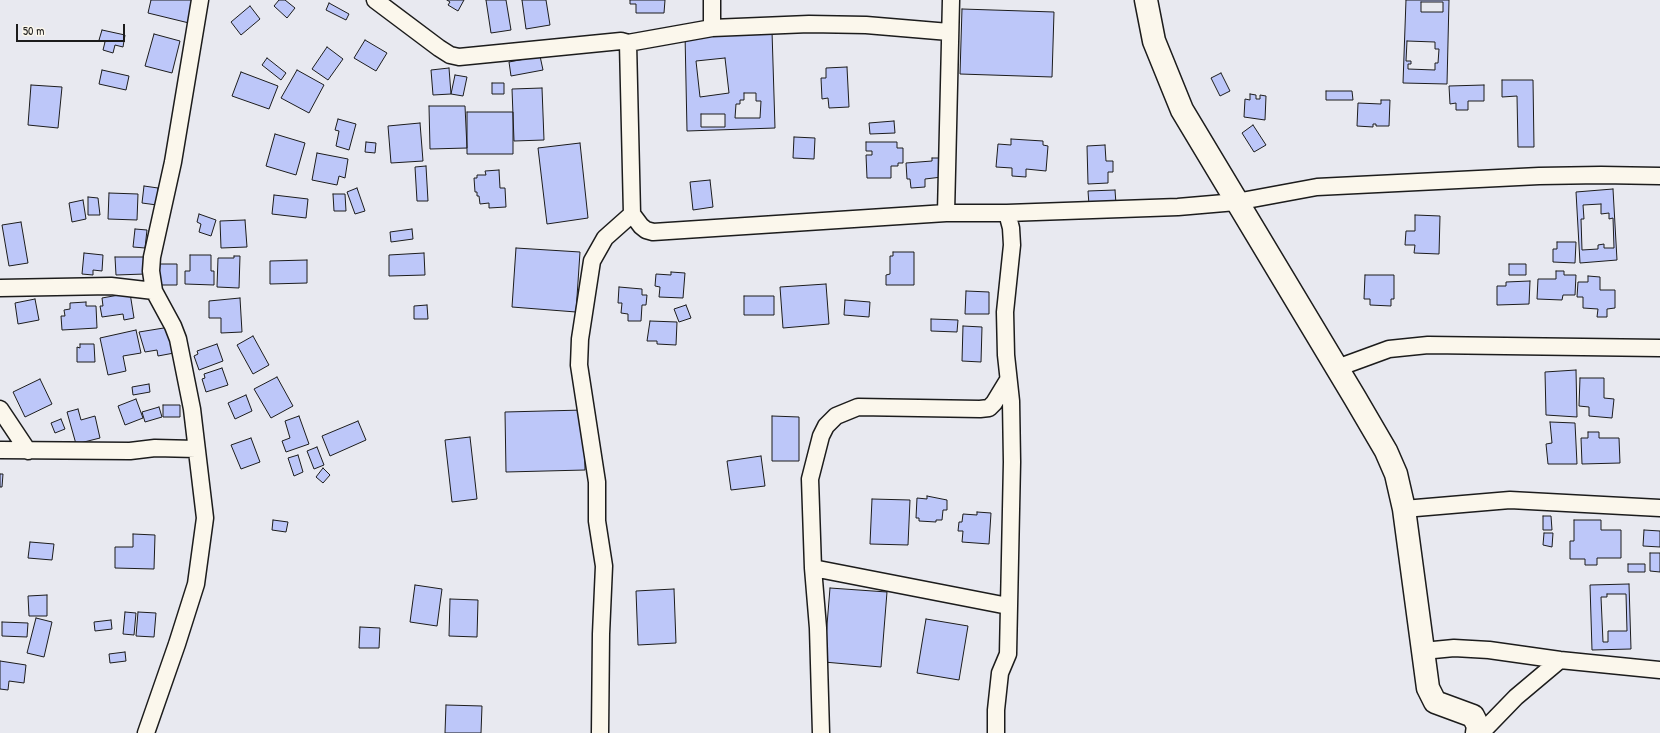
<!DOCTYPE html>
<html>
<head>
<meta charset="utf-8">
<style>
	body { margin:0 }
	#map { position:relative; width:1660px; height:733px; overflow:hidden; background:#e8e9f0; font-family:"Patrick Hand",sans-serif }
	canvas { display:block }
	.scale { position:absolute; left:16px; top:24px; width:109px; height:18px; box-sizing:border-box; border:2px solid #1c1c1c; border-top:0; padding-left:5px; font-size:12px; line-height:14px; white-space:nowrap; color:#1c1c1c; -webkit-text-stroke:3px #fbf7ec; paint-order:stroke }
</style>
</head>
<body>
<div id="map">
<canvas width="1660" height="733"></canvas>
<div class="scale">50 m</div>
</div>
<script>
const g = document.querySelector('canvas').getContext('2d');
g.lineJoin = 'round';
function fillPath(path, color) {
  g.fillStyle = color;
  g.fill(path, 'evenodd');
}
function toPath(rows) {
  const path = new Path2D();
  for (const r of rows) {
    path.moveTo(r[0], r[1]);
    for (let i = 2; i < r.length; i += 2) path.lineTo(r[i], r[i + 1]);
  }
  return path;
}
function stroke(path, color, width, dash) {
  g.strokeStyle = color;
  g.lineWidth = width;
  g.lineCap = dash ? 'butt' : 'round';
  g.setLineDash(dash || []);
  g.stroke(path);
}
const building = toPath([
	[151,0,194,0,189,23,148,13,151,0],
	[279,0,285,0,295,8,287,18,274,6,279,0],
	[447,0,464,0,458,11,448,5,450,2,447,0],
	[486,0,506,0,511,30,491,33,486,0],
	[522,0,546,0,550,25,526,29,522,0],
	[630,0,665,0,664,13,636,13,636,4,630,4,630,0],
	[1406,0,1449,0,1447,84,1403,83,1406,0],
	[1421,2,1443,2,1443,12,1421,12,1421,2],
	[1407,41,1435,42,1435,49,1439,49,1438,63,1435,63,1435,70,1408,69,1408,64,1411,64,1411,61,1406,61,1407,41],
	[329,3,349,14,346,20,326,10,329,3],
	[250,6,260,19,241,35,231,22,250,6],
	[962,9,1054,12,1052,77,960,74,962,9],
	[102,30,125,35,123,47,115,45,113,53,103,50,105,42,99,40,102,30],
	[772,31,775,128,687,131,685,34,772,31],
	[725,58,729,93,700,97,696,61,725,58],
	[744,93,756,93,756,101,761,101,760,118,735,118,736,104,740,104,740,100,744,100,744,93],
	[701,114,725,114,725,127,701,127,701,114],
	[154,34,180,41,172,73,145,66,154,34],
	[365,40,387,53,376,71,354,58,365,40],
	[327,47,343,59,328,80,312,69,327,47],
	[540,56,543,70,511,76,509,62,540,56],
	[267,58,286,73,281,80,262,65,267,58],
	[847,67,849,107,829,108,828,98,822,99,821,78,826,78,826,68,847,67],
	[449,68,451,94,433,95,431,70,449,68],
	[102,70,129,76,126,90,99,84,102,70],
	[297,70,324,85,309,113,281,98,297,70],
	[241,72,278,86,269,109,232,96,241,72],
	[1221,73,1230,91,1220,96,1211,78,1221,73],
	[455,75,467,77,463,96,451,94,455,75],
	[1502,80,1533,80,1534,147,1518,147,1517,96,1502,97,1502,80],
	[492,83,504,83,504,94,492,94,492,83],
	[31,85,62,87,58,128,28,125,31,85],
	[1484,85,1484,101,1468,101,1468,110,1456,110,1456,103,1450,104,1449,86,1484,85],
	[542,88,544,140,514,141,512,89,542,88],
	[1326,91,1352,91,1353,100,1326,100,1326,91],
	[1250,94,1256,95,1256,99,1260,99,1260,95,1266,96,1265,120,1244,117,1245,99,1250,100,1250,94],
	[1381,100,1390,100,1389,126,1376,126,1376,124,1373,124,1373,127,1357,126,1358,103,1381,104,1381,100],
	[429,106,465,106,467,148,430,149,429,106],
	[467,112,513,112,513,154,467,154,467,112],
	[338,119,356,124,349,150,336,146,339,131,335,130,338,119],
	[894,121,895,133,870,134,869,123,894,121],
	[420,123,423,161,391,163,388,126,420,123],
	[1253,125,1266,145,1254,152,1242,133,1253,125],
	[275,134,305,143,296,175,266,166,275,134],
	[794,137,815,138,814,159,793,158,794,137],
	[1011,139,1043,141,1043,145,1048,146,1046,171,1026,169,1026,177,1012,176,1012,168,996,167,998,144,1011,145,1011,139],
	[366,142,376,143,375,153,365,152,366,142],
	[866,142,897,142,897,148,903,148,903,163,898,163,898,166,891,166,891,178,867,178,866,155,872,155,872,151,866,151,866,142],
	[580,143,588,218,547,224,538,148,580,143],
	[1105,145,1106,161,1113,161,1113,172,1108,172,1108,183,1088,184,1087,146,1105,145],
	[317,153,348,159,345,178,339,176,337,185,312,180,317,153],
	[932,158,940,158,942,177,925,179,925,187,911,188,910,179,907,179,906,163,932,161,932,158],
	[426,166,428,201,417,201,415,167,426,166],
	[499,170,500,188,505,188,506,207,489,208,489,203,480,204,479,196,477,196,477,192,475,192,474,178,477,178,477,175,486,175,485,171,499,170],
	[710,180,713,207,693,210,690,182,710,180],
	[144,186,158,188,157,205,142,203,144,186],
	[357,188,365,211,355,214,347,192,357,188],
	[1613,189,1617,260,1580,263,1576,192,1613,189],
	[1601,204,1601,214,1609,213,1609,219,1613,218,1614,248,1604,248,1604,244,1598,245,1598,249,1582,250,1581,219,1584,219,1583,205,1601,204],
	[1115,190,1116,204,1089,205,1088,191,1115,190],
	[109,193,138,194,137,220,108,219,109,193],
	[333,194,345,194,346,211,334,211,333,194],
	[274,195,308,199,306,218,272,214,274,195],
	[88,197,98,198,100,215,88,215,88,197],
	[83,200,86,219,72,222,69,203,83,200],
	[199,214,216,220,211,236,199,232,201,224,197,222,199,214],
	[1415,215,1440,216,1439,254,1414,253,1415,245,1405,245,1406,231,1415,231,1415,215],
	[245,220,247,247,221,248,220,221,245,220],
	[21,222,28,263,9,266,2,225,21,222],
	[135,229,147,230,145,248,133,247,135,229],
	[412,229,413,239,391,242,390,232,412,229],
	[1557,242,1576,242,1575,263,1553,262,1553,249,1557,249,1557,242],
	[516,248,580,252,576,312,512,307,516,248],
	[893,252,914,252,914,285,886,285,886,275,890,274,890,256,893,256,893,252],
	[84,253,103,255,102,271,93,270,93,275,82,274,84,253],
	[424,253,425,275,389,276,389,255,424,253],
	[190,255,211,255,211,271,214,271,214,285,185,284,185,271,190,271,190,255],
	[234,256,240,256,239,288,217,287,218,258,234,258,234,256],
	[115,257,145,257,145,274,116,275,115,257],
	[307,260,307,283,270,284,270,261,307,260],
	[158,264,177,264,177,285,159,285,158,264],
	[1509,264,1526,264,1526,275,1509,275,1509,264],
	[1556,271,1564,271,1564,275,1576,275,1575,295,1563,295,1562,300,1537,299,1538,279,1556,279,1556,271],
	[671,272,685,273,683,298,659,297,660,287,655,286,656,274,671,275,671,272],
	[1365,275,1394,275,1394,299,1391,299,1391,306,1370,305,1370,299,1364,299,1365,275],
	[1588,276,1600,277,1600,290,1615,290,1615,308,1607,309,1607,317,1597,317,1598,309,1583,308,1583,297,1577,297,1578,282,1588,282,1588,276],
	[1530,281,1529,304,1497,305,1497,286,1506,286,1506,282,1530,281],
	[826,284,829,324,783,328,780,287,826,284],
	[619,287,642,289,642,295,647,295,646,305,642,305,641,321,628,321,628,314,621,313,622,303,618,303,619,287],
	[966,291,989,292,989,314,965,314,966,291],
	[130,293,134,318,124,320,123,314,102,317,100,306,103,306,102,298,130,293],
	[744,296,774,296,774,315,744,315,744,296],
	[240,298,242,332,221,333,221,318,209,318,209,301,240,298],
	[35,299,39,320,18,324,15,303,35,299],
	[845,300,870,302,869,317,844,315,845,300],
	[86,302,86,306,96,306,97,328,62,330,61,316,65,316,64,310,70,309,70,303,86,302],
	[427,305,428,319,414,319,414,306,427,305],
	[686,305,691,318,679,322,674,309,686,305],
	[931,319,958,320,957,332,931,331,931,319],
	[650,321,677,322,676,345,657,344,657,341,647,341,650,321],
	[963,326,982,327,981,362,962,361,963,326],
	[170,327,174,353,158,356,157,350,145,352,139,332,170,327],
	[136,330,141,353,123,356,126,371,108,375,100,338,136,330],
	[253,336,269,365,253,374,237,345,253,336],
	[80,344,94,344,95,362,77,362,77,347,80,348,80,344],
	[217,344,223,361,199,370,194,356,198,354,197,351,217,344],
	[222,368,228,385,206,392,202,379,205,378,204,374,222,368],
	[1576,370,1577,417,1546,415,1545,372,1576,370],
	[277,377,293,406,271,418,254,389,277,377],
	[1580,378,1604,378,1604,398,1614,399,1612,418,1589,416,1589,407,1579,406,1580,378],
	[40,379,52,404,25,417,13,392,40,379],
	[149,384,150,392,133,395,132,387,149,384],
	[246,395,252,411,235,419,228,403,246,395],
	[136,399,143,418,125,425,118,406,136,399],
	[163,405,180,405,180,417,163,417,163,405],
	[159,407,162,417,145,422,142,412,159,407],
	[78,409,81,420,95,416,100,438,76,444,67,412,78,409],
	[584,410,585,470,506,472,505,412,584,410],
	[299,416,309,444,286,452,282,441,290,438,285,421,299,416],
	[772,416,799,417,799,461,772,461,772,416],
	[61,419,65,429,55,433,51,423,61,419],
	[358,421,366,440,330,456,322,436,358,421],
	[1550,422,1575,423,1577,464,1548,464,1546,444,1552,443,1550,422],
	[1588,432,1599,432,1599,438,1619,438,1620,463,1582,464,1581,438,1588,438,1588,432],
	[470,437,477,499,452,502,445,440,470,437],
	[251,438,260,462,241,469,231,445,251,438],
	[317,447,324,465,314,469,307,451,317,447],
	[298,455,303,472,294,476,288,458,298,455],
	[761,456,765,486,731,490,727,461,761,456],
	[323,468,330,475,323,483,316,477,323,468],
	[0,474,3,474,2,487,0,487,0,474],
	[927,496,947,500,947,510,943,510,942,520,936,520,936,522,919,521,919,518,916,518,917,498,927,499,927,496],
	[872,499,910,500,908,545,870,544,872,499],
	[977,512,991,513,989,544,962,542,963,531,958,531,959,522,962,522,963,514,977,515,977,512],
	[1543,516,1551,516,1552,530,1543,530,1543,516],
	[273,520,288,522,286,532,272,530,273,520],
	[1574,520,1601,520,1601,530,1621,530,1621,558,1597,558,1597,565,1585,565,1585,559,1570,559,1570,541,1574,541,1574,520],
	[1644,530,1660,531,1660,547,1643,546,1644,530],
	[1544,533,1553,533,1552,547,1543,545,1544,533],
	[133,534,155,535,154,569,115,568,115,547,133,547,133,534],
	[30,542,54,544,52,560,28,558,30,542],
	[1650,553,1660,553,1660,572,1650,571,1650,553],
	[1628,564,1645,564,1645,572,1628,572,1628,564],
	[1629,584,1631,649,1592,650,1590,585,1629,584],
	[1607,594,1626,594,1627,631,1608,631,1608,642,1603,642,1601,597,1607,597,1607,594],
	[415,585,442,589,437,626,410,622,415,585],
	[830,588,887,592,881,667,824,662,830,588],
	[674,589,676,643,638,645,636,591,674,589],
	[47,595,47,616,29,616,28,596,47,595],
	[450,599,478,600,477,637,449,636,450,599],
	[125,612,136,613,134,635,123,634,125,612],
	[138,612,156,613,154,637,136,636,138,612],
	[36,618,52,622,44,657,27,653,36,618],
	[926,619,968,626,959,680,917,673,926,619],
	[111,620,112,629,95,631,94,622,111,620],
	[2,622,28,623,27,637,2,636,2,622],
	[360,627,380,628,379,648,359,648,360,627],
	[125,652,126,661,110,663,109,654,125,652],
	[0,661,26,665,24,683,9,681,8,690,0,689,0,661],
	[446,705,482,706,481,733,445,733,446,705]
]);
fillPath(building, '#bdc7f9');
stroke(building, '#1c1c1c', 1);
const street = toPath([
	[375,0,439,48,450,55,459,57,621,41,628,43,632,214,641,226,646,230,653,232,946,213,1007,213,1178,207,1236,202,1317,187,1539,176,1601,175,1660,176],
	[712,28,712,0],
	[628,43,712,28,809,24,866,25,949,32],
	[946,213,951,0],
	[0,288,111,286,154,291],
	[1337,368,1389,349,1428,345,1660,348],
	[0,409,28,451],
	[0,450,130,451,155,448,196,449],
	[1404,509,1510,500,1660,508],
	[813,568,1008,606],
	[1423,651,1454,648,1489,650,1560,660,1660,670],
	[146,733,177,644,196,584,205,518,192,409,178,339,173,326,154,291,151,271,152,257,173,162,200,0],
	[600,733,601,634,604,566,597,521,597,482,579,365,580,339,592,261,605,238,632,214],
	[821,733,818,628,813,568,810,479,821,436,826,426,836,416,858,407,980,409,989,408,994,403,1008,380],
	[996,733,996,710,1000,673,1008,654,1012,462,1011,401,1006,355,1005,312,1012,245,1011,228,1007,213],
	[1481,733,1516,697,1560,660]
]);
const secondary = toPath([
	[1146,0,1154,41,1182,110,1355,398,1386,451,1396,474,1404,509,1428,688,1435,702,1473,716,1478,726,1477,733]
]);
stroke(street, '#1c1c1c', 19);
stroke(secondary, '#1c1c1c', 25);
stroke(street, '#fbf7ec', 16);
stroke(secondary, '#fbf7ec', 22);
</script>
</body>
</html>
